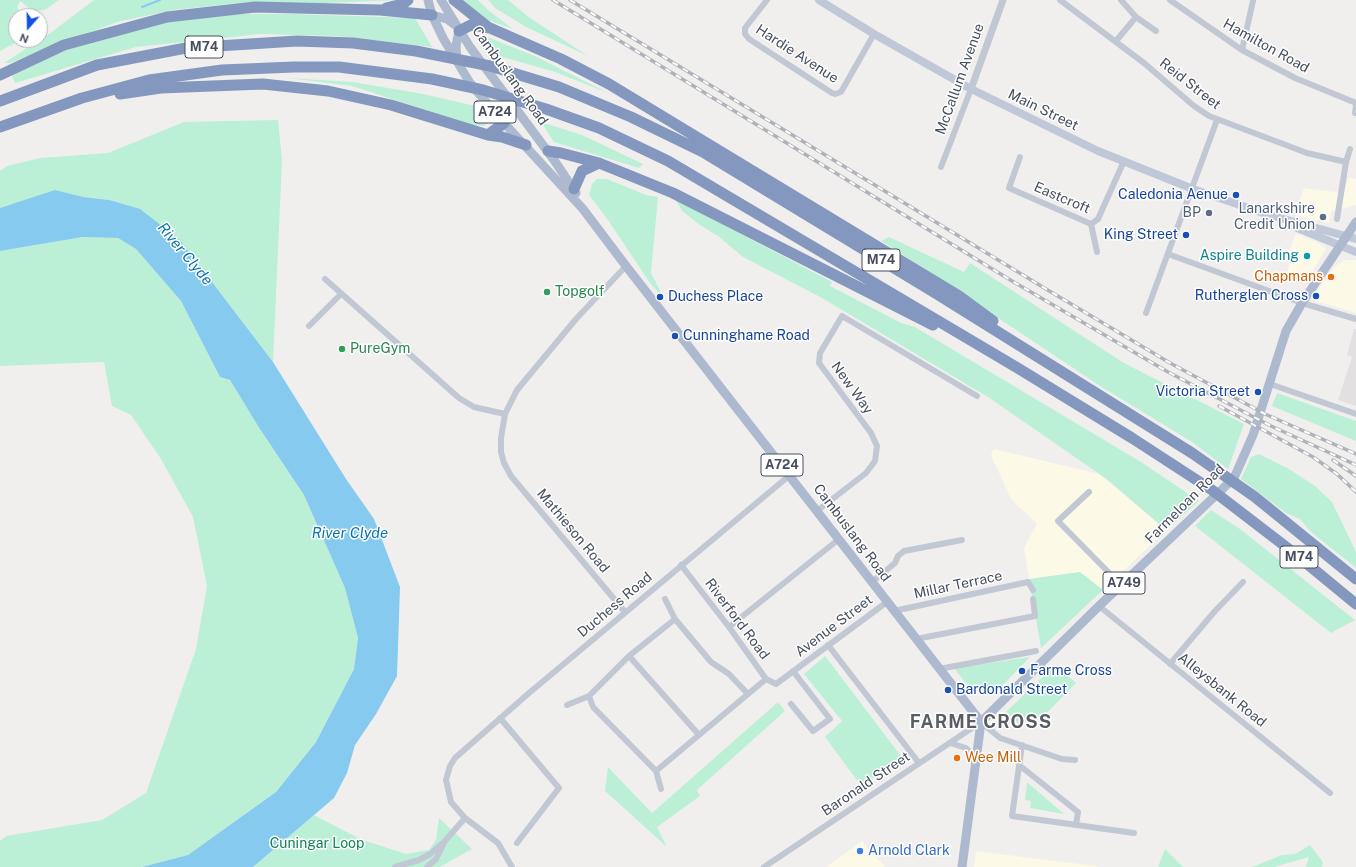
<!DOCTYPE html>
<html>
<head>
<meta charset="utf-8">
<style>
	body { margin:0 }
	#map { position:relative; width:1356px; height:867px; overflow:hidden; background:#f1efee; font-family:"Public Sans",sans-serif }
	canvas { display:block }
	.north { position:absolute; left:8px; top:8px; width:40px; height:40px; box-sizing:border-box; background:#fff; border:1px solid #b5b8be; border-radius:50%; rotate:200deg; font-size:11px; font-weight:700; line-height:16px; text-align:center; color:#464e5d }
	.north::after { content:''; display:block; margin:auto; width:14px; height:18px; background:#1251e7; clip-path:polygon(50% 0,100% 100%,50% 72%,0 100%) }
</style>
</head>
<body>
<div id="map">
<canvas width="1356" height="867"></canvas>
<div class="north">N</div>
</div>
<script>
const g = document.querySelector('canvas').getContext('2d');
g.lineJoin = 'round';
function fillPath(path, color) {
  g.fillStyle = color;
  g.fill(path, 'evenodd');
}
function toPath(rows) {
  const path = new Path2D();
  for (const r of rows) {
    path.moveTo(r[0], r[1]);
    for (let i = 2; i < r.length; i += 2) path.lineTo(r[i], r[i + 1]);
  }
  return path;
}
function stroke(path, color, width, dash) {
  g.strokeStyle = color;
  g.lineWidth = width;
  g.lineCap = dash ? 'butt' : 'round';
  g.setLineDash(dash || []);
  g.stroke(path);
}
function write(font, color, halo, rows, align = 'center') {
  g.font = font + ' "Public Sans",sans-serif';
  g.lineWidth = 3;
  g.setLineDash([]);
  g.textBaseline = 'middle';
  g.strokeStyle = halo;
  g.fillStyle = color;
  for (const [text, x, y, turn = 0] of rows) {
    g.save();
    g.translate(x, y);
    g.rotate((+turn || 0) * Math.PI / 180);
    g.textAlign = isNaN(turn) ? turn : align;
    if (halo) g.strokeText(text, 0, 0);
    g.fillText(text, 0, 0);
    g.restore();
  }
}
fillPath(toPath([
	[1349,177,1356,179,1356,205,1331,212,1329,223,1295,215,1304,188,1343,193],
	[1296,234,1315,241,1326,248,1308,280,1287,271,1291,260,1286,258],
	[1345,260,1356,260,1356,313,1319,302,1313,297,1334,267],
	[994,449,1099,474,1166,530,1103,590,1080,572,1029,579,1024,548,1037,524,1011,499,991,455],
	[862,841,885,867,826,867],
	[976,851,1103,867,974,867]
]), '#fcf9e7');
fillPath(toPath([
	[1354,329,1356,329,1356,406,1338,400,1352,357,1347,355]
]), '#e2e0e0');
fillPath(toPath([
	[0,0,59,0,45,10,33,11,20,1,17,8,26,16,16,16,16,40,21,40,0,51],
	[94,0,397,0,303,4,249,2,173,10,117,22,10,63,4,63,49,34],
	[461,0,478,0,488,10,513,29,482,18],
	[488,0,508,0,530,18,588,56,526,27,495,8],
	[228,14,295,14,415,18,432,47,337,36,261,34,136,47,15,83,11,74,75,46,166,21],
	[472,31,535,56,608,93,555,72,485,52],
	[288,78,353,82,423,94,480,107,490,117,488,123,483,126,469,124,352,86],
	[278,120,282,160,273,362,180,240,109,200,83,197,9,205,0,208,0,171,7,166,40,158,108,153,184,122],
	[541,122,582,135,643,164,639,168,554,142],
	[597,179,607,179,646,195,658,197,651,273,665,300,650,283,608,220,589,195,592,184],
	[675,199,832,282,830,286,901,323,915,327,1141,462,1199,501,1166,530,1108,480,988,397,822,298,743,257,718,236,700,225,682,211],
	[83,237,118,238,136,249,181,301,220,377,230,380,258,426,304,495,345,588,358,638,354,669,316,742,276,792,188,855,142,867,0,867,0,841,6,836,102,820,146,793,196,649,207,586,193,517,161,459,131,415,112,406,104,362,0,366,0,251],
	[889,237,964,272,970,263,1124,363,1244,424,1228,469,1192,442,1100,386,922,267,881,241],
	[1277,393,1356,421,1356,441,1272,406],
	[1259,454,1289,469,1315,486,1332,502,1356,552,1356,568,1310,531,1300,519,1286,513,1241,479,1251,457],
	[1211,510,1240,529,1355,620,1331,633,1195,526],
	[1080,572,1103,590,1041,648,1029,579],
	[825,656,901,756,862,787,825,737,842,721,804,674],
	[1030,657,994,694,984,689,972,691,954,668],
	[1055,665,1076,683,1043,717,1019,724,1006,712],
	[778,702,785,711,697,790,700,796,657,827,667,847,605,791,608,767,652,813],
	[1027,783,1028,783,1064,814,1030,808,1031,801,1025,800],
	[314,815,360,839,406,854,429,850,436,840,439,818,472,849,440,867,253,867],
	[1310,845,1323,862,1322,867,1306,867,1309,857,1274,867,1252,867,1282,855,1295,854],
	[1165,849,1183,867,1158,867]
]), '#bbf0d7');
fillPath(toPath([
	[55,190,83,197,109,200,140,209,180,240,273,362,346,479,374,519,400,587,397,676,376,714,355,745,347,773,334,798,253,867,142,867,188,855,276,792,316,742,354,669,358,638,345,588,304,495,258,426,230,380,220,377,181,301,136,249,118,238,83,237,0,251,0,208]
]), '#86caef');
stroke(toPath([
	[142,7,160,0]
]), '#86caef', 2);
stroke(toPath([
	[767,0,745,28,745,34,749,39,832,93,835,94,841,92,874,34],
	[1060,0,1144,63,1194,106,1209,116,1307,153,1346,162],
	[1121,0,1136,17,1156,31],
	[1170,0,1242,50,1295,78,1356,103],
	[1116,41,1136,17],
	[1242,50,1253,1],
	[1355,113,1356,105],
	[1020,157,1009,188,1091,224,1098,219,1124,161],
	[941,167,971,89],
	[1337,219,1346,162,1350,149],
	[1091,224,1097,252],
	[1168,254,1302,303,1356,319],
	[325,279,459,398,474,407,505,414],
	[1146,313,1217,120],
	[309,326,341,294],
	[1270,384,1356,414],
	[1089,492,1058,521,1121,585],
	[817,511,866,473,875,461,877,446,871,433,819,363,820,353,842,316,977,396],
	[681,565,729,627,766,679,776,684,887,602],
	[872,582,895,563,898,556,904,551,962,540],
	[665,599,675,619,711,662,729,674,747,693],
	[1099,606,1330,793],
	[894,611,1028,582,1033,590],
	[625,612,511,476,504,463,501,452,501,438,505,414,517,390,576,319,626,266],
	[675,619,629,656,699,735],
	[729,627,839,539],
	[916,639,1035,616,1033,599],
	[828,645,919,763],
	[629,656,589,696,593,707,656,771],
	[1170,664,1215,611,1243,582],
	[939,669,1036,651],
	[791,704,813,731,830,719,793,671],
	[567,705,589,696],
	[500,718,559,788,517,843],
	[950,743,966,748,972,754,976,760],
	[1022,745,1012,816,1134,833],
	[1019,765,1078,812,1076,825],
	[661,789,656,771,766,679],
	[395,867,419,860,430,854,444,842,465,818],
	[427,867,436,859,443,845],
	[512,867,498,843,465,818,451,802,446,780,450,766,455,758,529,693,790,475],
	[764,867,981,722,1000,738,1062,759,1075,760]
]), '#c1c8d4', 6);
stroke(toPath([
	[971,89,1003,0]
]), '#c1c8d4', 7);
stroke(toPath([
	[819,0,874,34,971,89,1098,151,1193,189,1269,215,1356,239],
	[1295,227,1356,252]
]), '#c0c8d8', 8);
stroke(toPath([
	[428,0,432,15,443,38,470,83,504,123,583,209,626,266,981,722],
	[441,0,470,47,554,160,576,193],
	[432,15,447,19,455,25],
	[457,60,456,46,459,31],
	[504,123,509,114,507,98],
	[981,722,1099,606,1234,478,1253,435,1286,331,1302,303,1356,222],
	[962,867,981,722]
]), '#adb9ce', 9);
stroke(toPath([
	[454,0,488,27],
	[386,8,403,4,408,0],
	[459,31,471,25,490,28,561,59,609,84,959,296,993,321],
	[0,75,64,45,167,17,255,7,380,10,432,15],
	[120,94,161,88,263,84,328,91,391,105,488,135,502,137,526,145],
	[0,101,97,65,186,48,297,41,353,43,416,51,490,66,559,87,631,117,703,152,937,294,1192,453,1255,497,1356,579],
	[0,127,82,98,149,80,222,70,294,67,339,67,432,79,483,90,546,109,599,128,668,161,1016,367,1132,438,1212,490,1294,553,1356,604],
	[488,135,504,123],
	[548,151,561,153,599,163,673,193,933,325],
	[574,189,582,171,599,163]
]), '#8498bf', 11);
const rail = toPath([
	[553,0,1012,281,1168,372,1271,426,1356,465],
	[570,0,1046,289,1170,363,1265,414,1356,454],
	[1219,406,1313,457,1337,474,1356,492],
	[1333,460,1356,476]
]);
stroke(rail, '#b0b2b9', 3.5);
stroke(rail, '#fff', 2, [6]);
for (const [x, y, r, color] of [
	[1236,195,4,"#1a4fb4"],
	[1209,213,4,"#5c6f8a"],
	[1323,217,4,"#5c6f8a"],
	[1186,235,4,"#1a4fb4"],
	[1307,256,4,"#0f9aa8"],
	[1331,277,4,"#e8710a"],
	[547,292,4,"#2e9e5b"],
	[1316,296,4,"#1a4fb4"],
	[660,297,4,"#1a4fb4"],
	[675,336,4,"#1a4fb4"],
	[342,349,4,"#2e9e5b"],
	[1258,392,4,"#1a4fb4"],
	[1022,671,4,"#1a4fb4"],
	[948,690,4,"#1a4fb4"],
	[957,758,4,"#e8710a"],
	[860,851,4,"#3f7fe0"]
]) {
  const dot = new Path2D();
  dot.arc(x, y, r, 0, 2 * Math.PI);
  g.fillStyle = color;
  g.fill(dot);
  stroke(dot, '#fff', 1.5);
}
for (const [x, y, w] of [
	[204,47,38],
	[495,112,42],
	[881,260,38],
	[782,465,42],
	[1299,557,38],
	[1124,583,42]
]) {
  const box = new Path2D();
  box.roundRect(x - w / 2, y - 11, w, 22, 3);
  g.fillStyle = '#fff';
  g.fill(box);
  stroke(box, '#464e5d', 1);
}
write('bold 13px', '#464e5d', null, [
	["M74",204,47],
	["A724",495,112],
	["M74",881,260],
	["A724",782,465],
	["M74",1299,557],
	["A749",1124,583]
]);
write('14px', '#464e5d', '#fff', [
	["Hamilton Road",1266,46,29],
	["Hardie Avenue",797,54,33],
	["Cambuslang Road",510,76,54],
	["McCallum Avenue",960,79,-70],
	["Reid Street",1190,84,38],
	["Main Street",1043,110,26],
	["Eastcroft",1062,198,23],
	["New Way",852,388,54],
	["Farmeloan Road",1185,504,-45],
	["Mathieson Road",573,531,50],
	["Cambuslang Road",852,533,53],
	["Millar Terrace",958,585,-12],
	["Duchess Road",615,605,-40],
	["Riverford Road",737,619,53],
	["Avenue Street",834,626,-37],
	["Alleysbank Road",1222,690,39],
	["Baronald Street",866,784,-34]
]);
write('14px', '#164399', '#fff', [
	["Caledonia Aenue",1228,195],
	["King Street",1178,235],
	["Rutherglen Cross",1308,296],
	["Duchess Place",668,297,"left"],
	["Cunninghame Road",683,336,"left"],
	["Victoria Street",1250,392],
	["Farme Cross",1030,671,"left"],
	["Bardonald Street",956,690,"left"]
], 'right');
write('14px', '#4e5e75', '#fff', [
	["Lanarkshire",1315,209],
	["Credit Union",1315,225],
	["BP",1201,213]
], 'right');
write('14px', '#0d838f', '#fff', [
	["Aspire Building",1299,256]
], 'right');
write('14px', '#c56008', '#fff', [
	["Chapmans",1323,277],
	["Wee Mill",965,758,"left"]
], 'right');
write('14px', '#27864d', '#fff', [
	["Topgolf",555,292],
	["PureGym",350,349]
], 'left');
write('14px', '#13815a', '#fff', [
	["Cuningar Loop",317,844]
]);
write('14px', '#366cbe', '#fff', [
	["Arnold Clark",868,851]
], 'left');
write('italic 15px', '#0773ae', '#fff', [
	["River Clyde",185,254,50],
	["River Clyde",350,533]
]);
g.letterSpacing = '1px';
write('bold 18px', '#5b5d64', '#fff', [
	["FARME CROSS",981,722]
]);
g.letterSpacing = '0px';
</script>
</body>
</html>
